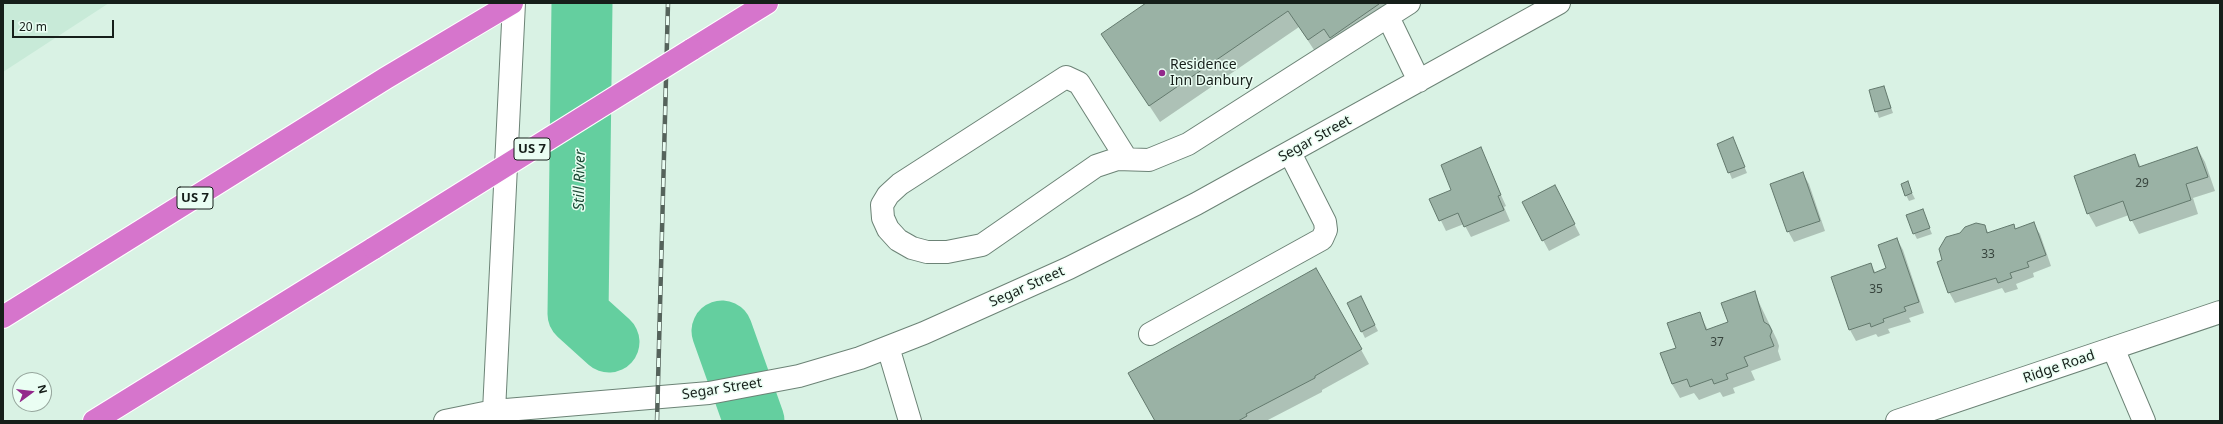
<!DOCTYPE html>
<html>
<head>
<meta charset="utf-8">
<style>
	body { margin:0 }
	#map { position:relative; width:2223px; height:424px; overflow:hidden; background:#d9f2e4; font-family:"Noto Sans",sans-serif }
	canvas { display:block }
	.frame { position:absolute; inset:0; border:4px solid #161f1a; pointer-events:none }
	.north { position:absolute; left:12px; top:372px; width:40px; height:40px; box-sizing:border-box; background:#eafef3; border:1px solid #95a59c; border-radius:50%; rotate:75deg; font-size:11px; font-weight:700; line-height:16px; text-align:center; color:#161f1a }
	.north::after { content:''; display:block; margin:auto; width:14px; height:18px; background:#93288b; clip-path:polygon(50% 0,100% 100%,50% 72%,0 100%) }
	.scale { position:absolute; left:12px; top:20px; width:102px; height:18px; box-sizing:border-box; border:2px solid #161f1a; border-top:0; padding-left:5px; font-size:12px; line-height:14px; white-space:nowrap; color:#161f1a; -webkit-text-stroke:3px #eafef3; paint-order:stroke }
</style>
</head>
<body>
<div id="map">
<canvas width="2223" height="424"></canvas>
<div class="frame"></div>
<div class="north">N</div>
<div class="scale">20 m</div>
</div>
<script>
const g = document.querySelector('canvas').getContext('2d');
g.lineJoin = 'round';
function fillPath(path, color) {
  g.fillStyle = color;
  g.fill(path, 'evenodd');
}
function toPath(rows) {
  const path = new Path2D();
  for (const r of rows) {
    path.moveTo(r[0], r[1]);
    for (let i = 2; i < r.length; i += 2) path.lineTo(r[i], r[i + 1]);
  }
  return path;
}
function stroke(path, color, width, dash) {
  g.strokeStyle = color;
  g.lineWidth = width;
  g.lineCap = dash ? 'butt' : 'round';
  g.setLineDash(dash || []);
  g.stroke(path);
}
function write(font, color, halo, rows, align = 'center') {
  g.font = font + ' "Noto Sans",sans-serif';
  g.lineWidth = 3;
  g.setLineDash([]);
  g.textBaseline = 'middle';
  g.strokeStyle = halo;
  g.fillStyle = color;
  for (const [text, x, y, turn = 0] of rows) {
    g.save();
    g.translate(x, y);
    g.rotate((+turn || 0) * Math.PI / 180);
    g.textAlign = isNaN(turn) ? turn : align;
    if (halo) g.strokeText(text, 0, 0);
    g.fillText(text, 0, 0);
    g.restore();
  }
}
fillPath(toPath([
	[3,3,109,3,3,72]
]), '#c8ead8');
fillPath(toPath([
	[1148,3,1397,3,1318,56,1299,27,1160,122,1102,34],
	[1884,87,1893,113,1879,118,1870,91],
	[1733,139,1747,173,1732,179,1718,144],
	[2197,148,2205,162,2215,191,2193,198,2198,214,2139,234,2129,215,2096,227,2088,213,2135,156,2141,167],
	[1480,149,1506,206,1504,207,1510,221,1471,237,1464,224,1446,231,1431,200,1453,190],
	[1803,174,1809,184,1825,231,1794,242,1788,231],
	[1907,183,1915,199,1909,201,1906,195],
	[1560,196,1580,235,1549,251,1543,240],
	[1922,210,1932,234,1917,239,1914,233],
	[2033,224,2040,234,2051,266,2033,273,2034,277,2016,284,2018,289,2005,293,2002,288,1955,303,1949,292,1944,261,1984,225,1989,234,2013,225,2016,230],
	[1897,239,1903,250,1924,313,1909,318,1911,322,1888,329,1890,333,1878,337,1876,334,1856,341,1850,330,1832,277,1870,264,1876,273,1888,269],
	[1324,283,1369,364,1322,390,1322,392,1266,421,1156,421],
	[1754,292,1777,340,1779,346,1778,351,1781,360,1751,371,1755,380,1733,388,1735,393,1723,397,1720,392,1699,400,1694,393,1680,398,1672,384,1662,354,1678,348,1699,313,1708,330,1729,323],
	[1348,303,1364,303,1378,331,1365,338]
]), '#0003');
stroke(toPath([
	[582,3,578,314,609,342],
	[722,331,754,421]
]), '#64cf9f', 61);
const building = toPath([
	[1146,3,1379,3,1379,4,1330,38,1324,29,1308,40,1288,11,1149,106,1101,34,1146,3],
	[1884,86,1891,108,1875,112,1869,90,1884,86],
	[1733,137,1745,167,1728,173,1717,144,1733,137],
	[1481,147,1501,195,1498,196,1504,210,1464,227,1458,213,1439,221,1429,199,1451,190,1441,165,1481,147],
	[2197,147,2208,177,2186,184,2191,200,2130,221,2123,201,2087,214,2074,176,2135,154,2139,167,2197,147],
	[1803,172,1820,221,1787,232,1770,184,1803,172],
	[1908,181,1912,193,1905,196,1901,184,1908,181],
	[1555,185,1575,224,1542,241,1522,202,1555,185],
	[1923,209,1930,228,1913,234,1906,215,1923,209],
	[2034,222,2046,255,2027,262,2029,267,2010,273,2012,278,1998,283,1996,278,1948,293,1937,262,1942,260,1939,249,1946,237,1960,233,1965,227,1976,223,1985,225,1987,233,2014,224,2015,229,2034,222],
	[1897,238,1919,302,1904,307,1906,311,1883,319,1884,322,1871,327,1870,323,1849,330,1831,277,1871,263,1874,273,1886,268,1878,245,1897,238],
	[1316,268,1362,349,1315,376,1315,378,1246,414,1247,416,1238,421,1155,421,1128,373,1316,268],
	[1755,291,1764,322,1769,325,1772,331,1770,336,1774,346,1744,357,1748,366,1726,374,1728,379,1714,384,1712,379,1690,387,1687,379,1672,384,1660,353,1676,348,1667,323,1700,312,1706,330,1728,322,1721,303,1755,291],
	[1361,296,1375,325,1361,332,1347,303,1361,296]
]);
fillPath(building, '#9ab2a5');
stroke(building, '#63796d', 1);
const minor = toPath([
	[1388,17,1419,81],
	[1126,158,1079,83,1066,77,900,184,888,195,882,205,883,218,888,229,898,240,912,248,927,252,947,252,982,245,1096,166,1117,159,1149,160,1188,144,1409,3],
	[1150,334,1322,239,1326,230,1325,222,1290,153],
	[888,347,910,421],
	[2113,348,2144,421],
	[494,411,514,3],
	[445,421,494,411,709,393,799,376,860,358,924,333,1069,268,1196,204,1559,3],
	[1897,421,2220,312]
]);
const highway = toPath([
	[691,50,767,3],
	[3,317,386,78,512,3],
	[94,421,374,248]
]);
stroke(minor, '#6c8376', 24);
stroke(highway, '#fff', 24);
stroke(minor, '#fff', 22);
stroke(highway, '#d675cc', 22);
const rail = toPath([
	[657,421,668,3]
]);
stroke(rail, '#55635b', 4.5);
stroke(rail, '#eafef3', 3, [9]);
const highwayBridge = toPath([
	[374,248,691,50]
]);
stroke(highwayBridge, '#fff', 24, []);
stroke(highwayBridge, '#d675cc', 22);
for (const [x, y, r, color] of [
	[1162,73,4,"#93288b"]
]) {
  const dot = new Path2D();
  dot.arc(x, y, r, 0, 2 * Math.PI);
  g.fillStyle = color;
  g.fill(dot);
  stroke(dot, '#eafef3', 1.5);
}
write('12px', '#37443d', null, [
	["29",2142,184],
	["33",1988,255],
	["35",1876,290],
	["37",1717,343]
]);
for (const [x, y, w] of [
	[532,149,36],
	[195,198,36]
]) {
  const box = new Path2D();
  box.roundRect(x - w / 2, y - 11, w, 22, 3);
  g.fillStyle = '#eafef3';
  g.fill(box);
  stroke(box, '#161f1a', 1);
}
write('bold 13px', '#161f1a', null, [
	["US 7",532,149],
	["US 7",195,198]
]);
write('14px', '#161f1a', '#eafef3', [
	["Residence",1170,65],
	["Inn Danbury",1170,81]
], 'left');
write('14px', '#161f1a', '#eafef3', [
	["Segar Street",1315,139,-29],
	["Segar Street",1027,287,-24],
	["Ridge Road",2059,367,-19],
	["Segar Street",722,389,-9]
]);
write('italic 15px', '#1c4935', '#eafef3', [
	["Still River",580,180,-89]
]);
</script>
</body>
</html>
